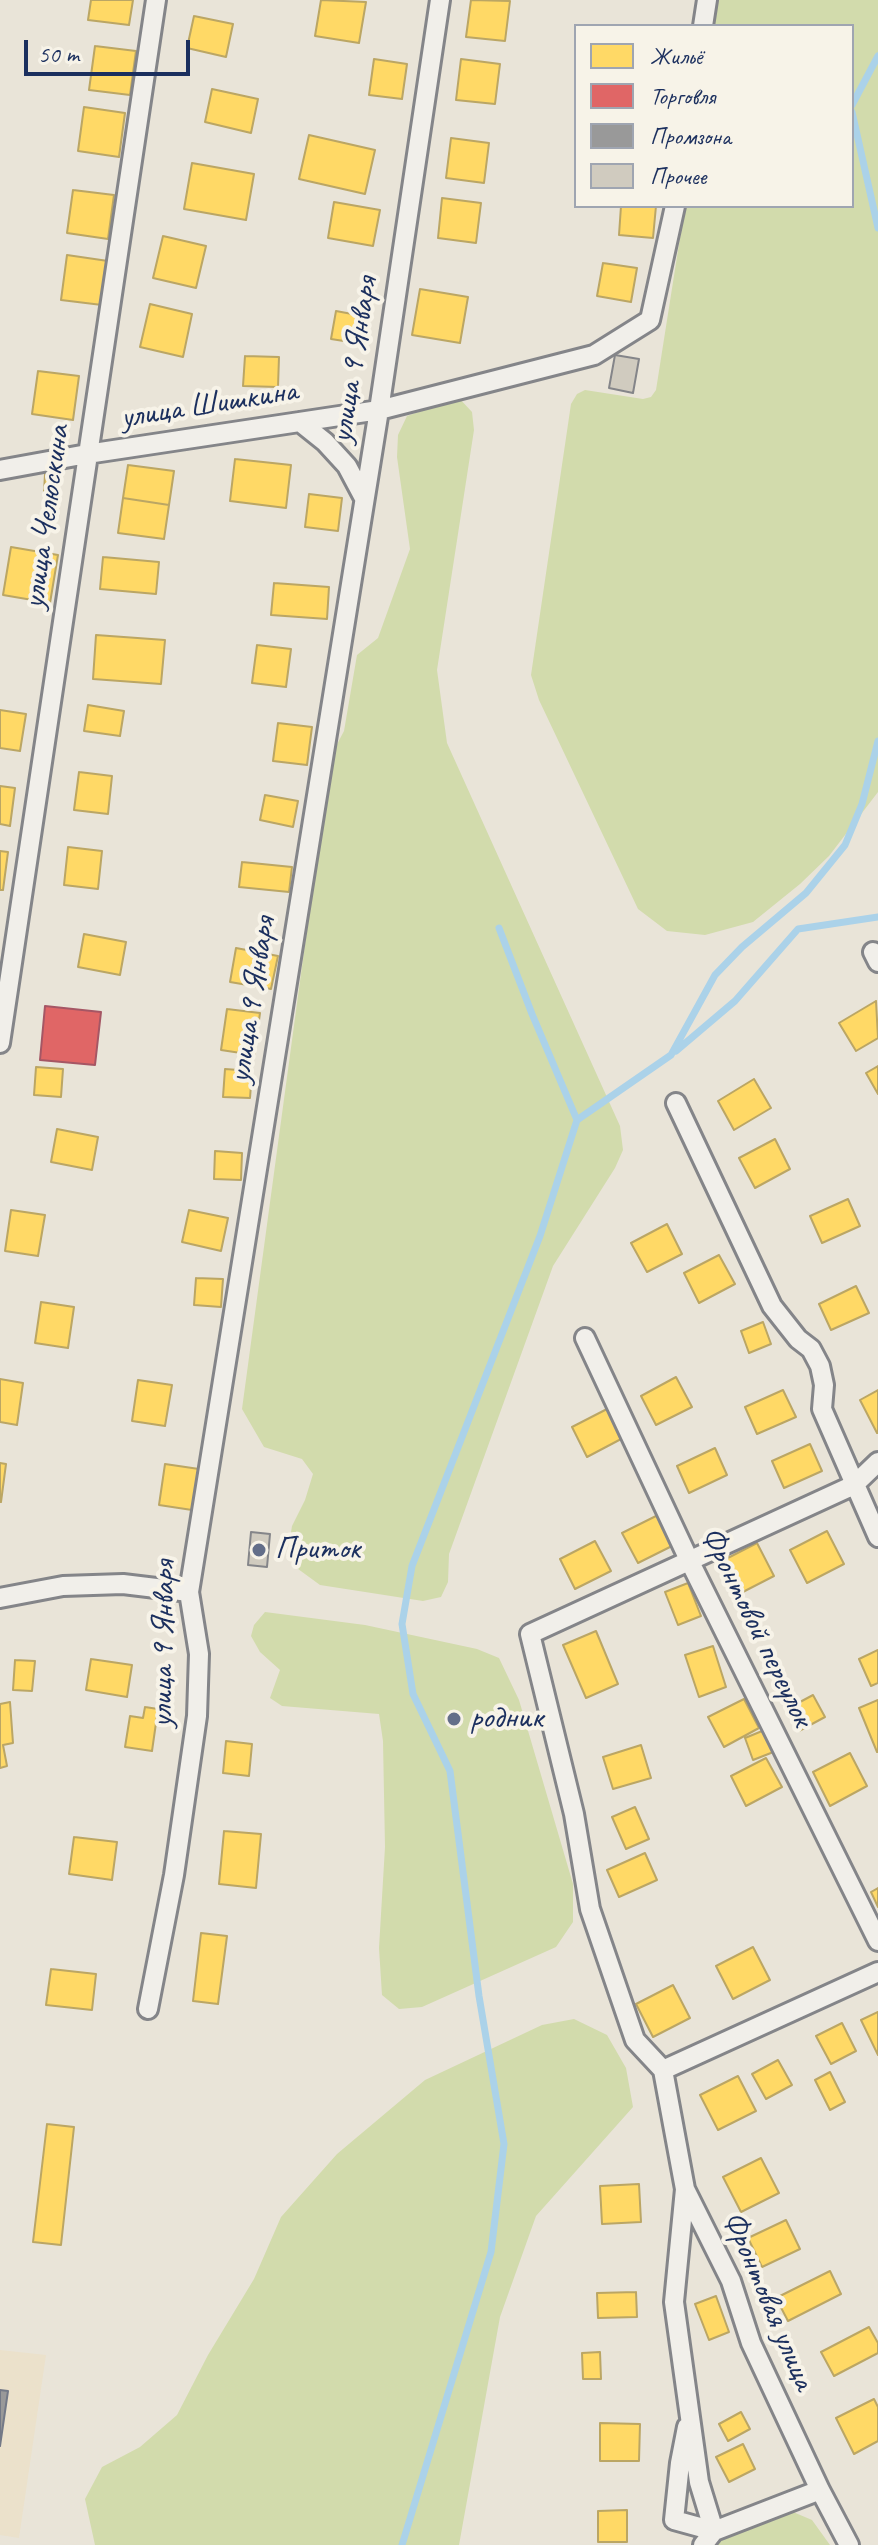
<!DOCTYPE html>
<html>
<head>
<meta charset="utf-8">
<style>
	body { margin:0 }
	#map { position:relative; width:878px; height:2545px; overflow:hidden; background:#e9e4d8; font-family:Caveat,sans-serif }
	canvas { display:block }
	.legend { position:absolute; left:574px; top:24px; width:280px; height:184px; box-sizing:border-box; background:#f7f3e8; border:2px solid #9fa5b1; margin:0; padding:10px 14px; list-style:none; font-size:24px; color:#1b2f5e }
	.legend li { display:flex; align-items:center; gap:16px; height:40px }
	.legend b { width:40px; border:2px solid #9fa5b1 }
	.scale { position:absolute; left:24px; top:40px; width:166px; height:36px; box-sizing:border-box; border:4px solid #1b2f5e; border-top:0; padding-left:10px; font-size:24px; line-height:28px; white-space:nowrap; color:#1b2f5e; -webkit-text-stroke:6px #f7f3e8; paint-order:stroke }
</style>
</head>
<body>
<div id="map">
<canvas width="878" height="2545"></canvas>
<ul class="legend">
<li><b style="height:22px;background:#ffd966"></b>Жильё</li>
<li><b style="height:22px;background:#e06666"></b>Торговля</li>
<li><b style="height:22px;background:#999"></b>Промзона</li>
<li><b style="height:22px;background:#d0cbbf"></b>Прочее</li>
</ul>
<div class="scale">50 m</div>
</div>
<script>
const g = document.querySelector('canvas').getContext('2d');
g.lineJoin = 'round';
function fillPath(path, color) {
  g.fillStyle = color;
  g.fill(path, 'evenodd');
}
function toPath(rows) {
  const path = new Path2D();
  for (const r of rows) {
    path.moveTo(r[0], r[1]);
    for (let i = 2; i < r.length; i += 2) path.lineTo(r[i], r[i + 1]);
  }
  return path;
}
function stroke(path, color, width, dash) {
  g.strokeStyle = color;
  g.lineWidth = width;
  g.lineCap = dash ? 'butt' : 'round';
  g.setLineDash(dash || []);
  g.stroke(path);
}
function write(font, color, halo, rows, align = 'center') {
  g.font = font + ' Caveat,sans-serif';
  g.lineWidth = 8;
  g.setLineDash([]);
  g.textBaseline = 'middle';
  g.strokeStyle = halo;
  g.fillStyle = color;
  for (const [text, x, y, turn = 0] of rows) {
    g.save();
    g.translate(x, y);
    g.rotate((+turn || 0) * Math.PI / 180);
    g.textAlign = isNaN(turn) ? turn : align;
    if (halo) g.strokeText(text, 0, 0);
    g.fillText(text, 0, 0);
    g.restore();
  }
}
fillPath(toPath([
	[0,2350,46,2355,19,2538,0,2535]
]), '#ebe1cb');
fillPath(toPath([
	[717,0,878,0,878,792,829,856,800,884,753,922,705,935,667,931,638,909,539,700,531,675,571,404,577,394,585,390,643,399,651,397,656,390,685,206,852,206,852,26,713,26],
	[459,398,472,412,474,430,437,670,447,743,620,1126,623,1150,615,1168,553,1266,449,1554,448,1582,441,1597,423,1601,320,1585,294,1566,288,1551,292,1526,305,1500,313,1474,302,1459,264,1447,242,1409,327,782,334,750,344,731,357,655,378,638,410,549,397,457,398,435,407,416],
	[265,1612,365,1625,477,1649,499,1658,519,1700,573,1884,573,1922,556,1947,422,2007,399,2009,382,1995,379,1948,385,1847,383,1741,379,1714,282,1706,270,1698,280,1670,260,1652,251,1636,254,1625],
	[574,2019,607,2035,626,2068,633,2107,536,2216,500,2317,459,2545,95,2545,85,2499,102,2467,140,2447,177,2415,208,2355,254,2279,281,2217,337,2154,425,2080,542,2025],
	[786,2509,812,2520,830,2545,714,2545,731,2526]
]), '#d2dbac');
const homes = toPath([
	[91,0,133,0,129,25,88,20,91,0],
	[321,0,366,2,359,43,315,36,321,0],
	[471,0,510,1,505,41,466,37,471,0],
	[194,16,233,24,226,57,187,48,194,16],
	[95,46,136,51,130,95,89,90,95,46],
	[374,59,407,64,402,99,369,95,374,59],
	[461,59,500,64,495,104,456,100,461,59],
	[212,89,258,99,251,133,205,122,212,89],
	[84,107,125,113,119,157,78,151,84,107],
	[309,135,375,150,365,194,299,179,309,135],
	[451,138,489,143,484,183,446,178,451,138],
	[192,163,254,174,246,220,184,209,192,163],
	[73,190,114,195,108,239,67,233,73,190],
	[442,198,481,203,476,243,438,238,442,198],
	[334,202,380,210,373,246,328,238,334,202],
	[621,206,656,206,653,238,619,235,621,206],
	[163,236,206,246,196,288,153,278,163,236],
	[67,255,108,261,102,305,61,300,67,255],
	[603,263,637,268,631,302,597,296,603,263],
	[420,289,468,297,460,343,412,335,420,289],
	[150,304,192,314,183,357,140,347,150,304],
	[336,311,368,317,363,344,331,339,336,311],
	[245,356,279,357,278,387,243,386,245,356],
	[38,371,79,376,73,420,32,414,38,371],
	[235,459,291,465,286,508,230,501,235,459],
	[128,465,174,471,169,505,123,498,128,465],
	[45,474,54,475,53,493,44,492,45,474],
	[309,494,342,498,338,531,305,527,309,494],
	[123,498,169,505,164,539,118,533,123,498],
	[11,547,58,555,50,603,3,595,11,547],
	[103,557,159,562,156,594,100,589,103,557],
	[274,583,329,587,327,619,271,615,274,583],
	[96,635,165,640,161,684,93,679,96,635],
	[257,645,291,649,286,687,252,683,257,645],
	[88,705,124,711,120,736,84,731,88,705],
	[0,710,26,714,20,751,0,748,0,710],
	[278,723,312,727,307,765,273,761,278,723],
	[79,772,112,776,108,814,74,810,79,772],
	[0,786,15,788,10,826,0,824,0,786],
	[265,795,298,801,293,827,260,820,265,795],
	[68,847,102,851,98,889,64,885,68,847],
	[0,851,8,852,3,890,0,890,0,851],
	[242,862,292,867,289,892,239,887,242,862],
	[84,934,126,942,120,975,78,967,84,934],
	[236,948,278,956,271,989,230,982,236,948],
	[876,1001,878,1038,856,1051,839,1023,876,1001],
	[227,1009,260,1013,254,1055,221,1050,227,1009],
	[878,1066,878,1094,866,1073,878,1066],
	[36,1067,63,1069,61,1097,34,1095,36,1067],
	[225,1069,252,1071,250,1098,223,1097,225,1069],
	[754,1079,771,1108,734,1130,718,1101,754,1079],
	[57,1129,98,1137,92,1170,51,1162,57,1129],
	[775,1139,790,1169,755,1188,739,1158,775,1139],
	[215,1151,242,1153,241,1180,214,1179,215,1151],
	[848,1199,860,1226,822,1243,810,1216,848,1199],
	[11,1210,45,1215,38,1256,5,1251,11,1210],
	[189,1210,228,1218,221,1251,182,1242,189,1210],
	[667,1224,682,1254,647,1272,631,1243,667,1224],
	[719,1255,735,1284,699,1303,684,1273,719,1255],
	[196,1278,223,1279,221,1307,194,1305,196,1278],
	[856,1286,869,1313,831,1330,819,1304,856,1286],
	[41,1302,74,1307,68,1348,35,1343,41,1302],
	[763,1322,771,1344,749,1353,741,1331,763,1322],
	[676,1377,692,1407,656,1425,641,1396,676,1377],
	[0,1379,23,1383,17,1425,0,1422,0,1379],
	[138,1380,172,1385,165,1426,132,1421,138,1380],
	[783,1390,796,1417,757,1434,745,1407,783,1390],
	[878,1390,878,1433,877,1433,860,1400,878,1390],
	[607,1409,623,1438,587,1457,572,1427,607,1409],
	[810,1444,822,1471,784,1488,772,1461,810,1444],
	[715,1448,727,1475,689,1493,677,1466,715,1448],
	[0,1463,6,1464,1,1502,0,1502,0,1463],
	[165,1464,199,1469,192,1510,159,1505,165,1464],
	[658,1515,674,1545,638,1563,622,1533,658,1515],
	[827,1531,844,1564,807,1583,790,1550,827,1531],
	[595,1541,611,1571,575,1589,560,1559,595,1541],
	[757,1543,774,1576,737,1595,720,1562,757,1543],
	[688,1583,701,1616,678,1625,665,1592,688,1583],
	[596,1631,618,1684,586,1698,563,1645,596,1631],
	[713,1646,726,1687,699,1697,685,1655,713,1646],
	[878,1650,878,1683,871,1686,859,1659,878,1650],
	[91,1659,132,1665,127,1697,86,1690,91,1659],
	[15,1660,35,1661,32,1691,13,1690,15,1660],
	[813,1695,825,1717,799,1731,787,1709,813,1695],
	[744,1699,759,1728,724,1747,708,1717,744,1699],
	[878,1700,878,1752,877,1752,859,1708,878,1700],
	[10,1702,13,1743,3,1745,7,1766,0,1768,0,1704,10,1702],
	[145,1707,158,1709,152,1751,125,1747,130,1716,143,1718,145,1707],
	[767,1729,776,1751,753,1760,745,1738,767,1729],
	[226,1741,252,1744,249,1776,223,1773,226,1741],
	[641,1745,651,1778,613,1789,603,1757,641,1745],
	[850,1753,867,1786,830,1806,813,1772,850,1753],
	[766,1758,782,1787,746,1806,731,1776,766,1758],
	[635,1807,649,1839,626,1849,612,1817,635,1807],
	[224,1831,261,1834,256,1888,219,1884,224,1831],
	[74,1837,117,1842,112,1880,69,1874,74,1837],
	[645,1853,657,1880,619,1897,607,1870,645,1853],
	[878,1888,878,1907,871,1892,878,1888],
	[201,1933,227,1936,218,2004,193,2001,201,1933],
	[753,1947,770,1980,733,1999,716,1966,753,1947],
	[51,1969,96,1974,92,2010,46,2005,51,1969],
	[673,1985,690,2018,653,2037,636,2004,673,1985],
	[878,2012,878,2055,861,2020,878,2012],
	[842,2023,856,2051,831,2064,816,2036,842,2023],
	[778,2060,792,2085,766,2099,752,2074,778,2060],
	[830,2072,845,2102,830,2110,815,2080,830,2072],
	[738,2076,756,2111,718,2130,700,2095,738,2076],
	[47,2124,74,2127,61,2245,33,2242,47,2124],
	[761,2158,779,2193,741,2212,723,2177,761,2158],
	[639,2184,641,2222,602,2224,600,2186,639,2184],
	[786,2220,800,2249,762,2267,748,2238,786,2220],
	[830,2271,841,2294,788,2321,776,2298,830,2271],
	[636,2292,637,2317,598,2318,597,2293,636,2292],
	[716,2296,729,2332,709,2340,695,2304,716,2296],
	[869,2327,878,2343,878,2353,834,2376,821,2352,869,2327],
	[600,2352,601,2379,583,2379,582,2353,600,2352],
	[874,2399,878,2407,878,2441,854,2454,836,2418,874,2399],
	[741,2412,750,2429,728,2441,719,2424,741,2412],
	[600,2423,640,2424,639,2461,600,2461,600,2423],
	[743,2444,755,2469,729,2482,716,2457,743,2444],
	[627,2510,627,2542,598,2542,598,2511,627,2510]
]);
fillPath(homes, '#ffd966');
stroke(homes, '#bba664', 2);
const shops = toPath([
	[45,1006,101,1012,95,1065,40,1060,45,1006]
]);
fillPath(shops, '#e06666');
stroke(shops, '#a55664', 2);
const industry = toPath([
	[0,2390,8,2391,0,2446,0,2390]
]);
fillPath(industry, '#999');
stroke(industry, '#737987', 2);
stroke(toPath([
	[852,105,878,56],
	[852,112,878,228],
	[499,928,532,1014,577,1120],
	[676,1051,735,1001,798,929,878,917],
	[402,2545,491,2252,504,2144,479,1996,450,1771,413,1694,402,1624,412,1566,540,1236,577,1120,671,1055,715,975,742,947,806,893,845,845,862,804,878,741]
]), '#abd2e9', 7);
const building = toPath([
	[615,355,639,359,633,393,609,388,615,355],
	[251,1532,270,1534,267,1567,248,1565,251,1532]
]);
fillPath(building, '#d0cbbf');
stroke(building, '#848589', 2);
const street = toPath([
	[703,26,707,0],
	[300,422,325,442,347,466,364,498],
	[0,470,87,454,379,410,594,355,650,320,675,206],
	[873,952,878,962],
	[0,1043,156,0],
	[676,1103,772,1306,798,1339,811,1349,820,1366,824,1385,822,1409,878,1537],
	[585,1338,690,1562,878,1941],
	[0,1598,63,1586,123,1584,189,1592],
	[148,2009,174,1875,197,1716,199,1654,189,1592,379,410,440,0],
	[663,2070,635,2040,590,1909,574,1814,530,1634,854,1485,878,1462],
	[663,2070,685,2189,731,2281,751,2343,820,2490,849,2545],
	[663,2070,878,1972],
	[685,2189,674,2302,699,2482,714,2531,703,2545],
	[687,2427,680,2463,674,2520,714,2531,820,2490]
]);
stroke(street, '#848589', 24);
stroke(street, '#f1efea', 18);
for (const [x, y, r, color] of [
	[259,1550,8,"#636e89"],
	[454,1719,8,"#636e89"]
]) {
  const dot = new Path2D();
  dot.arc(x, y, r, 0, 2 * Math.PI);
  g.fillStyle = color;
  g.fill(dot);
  stroke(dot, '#f7f3e8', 3);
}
write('32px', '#1b2f5e', '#f7f3e8', [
	["улица 9 Января",355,360,-81],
	["улица Шишкина",209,405,-9],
	["улица Челюскина",47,517,-82],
	["улица 9 Января",253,1000,-81],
	["Фронтовой переулок",756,1627,64],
	["улица 9 Января",164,1644,-89],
	["Фронтовая улица",768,2301,67]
]);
write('32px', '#1b2f5e', '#f7f3e8', [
	["Приток",275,1550],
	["родник",470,1719]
], 'left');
</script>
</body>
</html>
